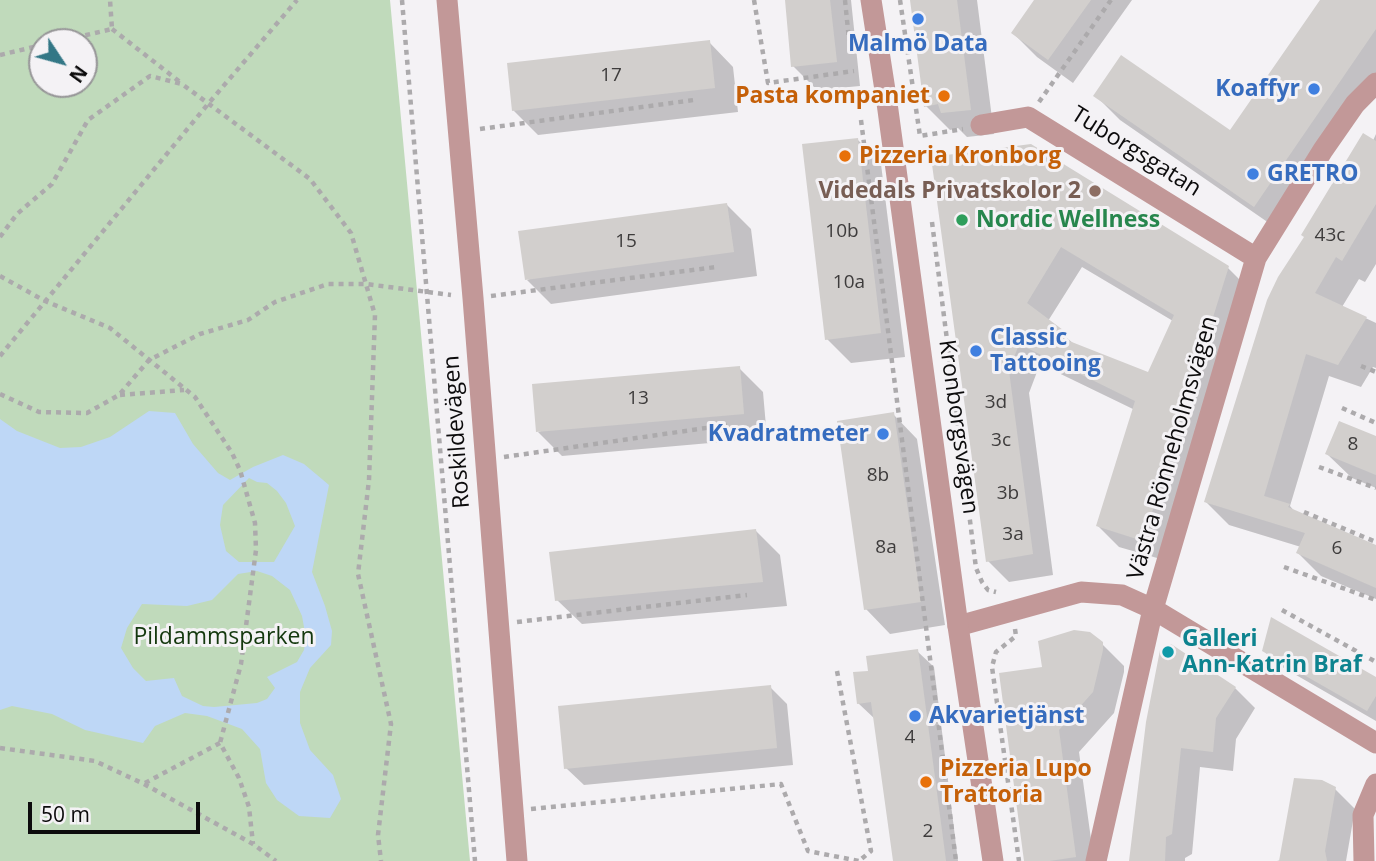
<!DOCTYPE html>
<html>
<head>
<meta charset="utf-8">
<style>
	body { margin:0 }
	#map { position:relative; width:1376px; height:861px; overflow:hidden; background:#f4f2f5; font-family:"Open Sans",sans-serif }
	canvas { display:block }
	.north { position:absolute; left:28px; top:28px; width:70px; height:70px; box-sizing:border-box; background:#f4f2f5; border:2px solid #979698; border-radius:50%; rotate:126deg; font-size:19px; font-weight:700; line-height:28px; text-align:center; color:#0c0b0c }
	.north::after { content:''; display:block; margin:auto; width:24px; height:32px; background:#337786; clip-path:polygon(50% 0,100% 100%,50% 72%,0 100%) }
	.scale { position:absolute; left:28px; top:802px; width:172px; height:32px; box-sizing:border-box; border:4px solid #0c0b0c; border-top:0; padding-left:9px; font-size:21px; line-height:24px; white-space:nowrap; color:#0c0b0c; -webkit-text-stroke:5px #f4f2f5; paint-order:stroke }
</style>
</head>
<body>
<div id="map">
<canvas width="1376" height="861"></canvas>
<div class="north">N</div>
<div class="scale">50 m</div>
</div>
<script>
const g = document.querySelector('canvas').getContext('2d');
g.lineJoin = 'round';
function fillPath(path, color) {
  g.fillStyle = color;
  g.fill(path, 'evenodd');
}
function toPath(rows) {
  const path = new Path2D();
  for (const r of rows) {
    path.moveTo(r[0], r[1]);
    for (let i = 2; i < r.length; i += 2) path.lineTo(r[i], r[i + 1]);
  }
  return path;
}
function stroke(path, color, width, dash) {
  g.strokeStyle = color;
  g.lineWidth = width;
  g.lineCap = dash ? 'butt' : 'round';
  g.setLineDash(dash || []);
  g.stroke(path);
}
function write(font, color, halo, rows, align = 'center') {
  g.font = font + ' "Open Sans",sans-serif';
  g.lineWidth = 6;
  g.setLineDash([]);
  g.textBaseline = 'middle';
  g.strokeStyle = halo;
  g.fillStyle = color;
  for (const [text, x, y, turn = 0] of rows) {
    g.save();
    g.translate(x, y);
    g.rotate((+turn || 0) * Math.PI / 180);
    g.textAlign = isNaN(turn) ? turn : align;
    if (halo) g.strokeText(text, 0, 0);
    g.fillText(text, 0, 0);
    g.restore();
  }
}
fillPath(toPath([
	[0,0,390,0,470,861,0,861],
	[42,42,84,42,84,84,42,84]
]), '#c0dabb');
fillPath(toPath([
	[149,411,175,413,193,444,218,473,230,480,253,467,283,455,304,464,329,485,312,572,325,606,332,631,331,645,310,668,300,692,300,723,310,750,333,775,341,799,330,818,299,816,277,800,266,783,260,749,242,729,207,716,185,713,155,726,143,743,85,730,52,714,12,706,0,710,0,419,17,431,60,448,81,447,110,437],
	[249,478,257,482,267,483,277,491,286,503,295,526,274,562,239,562,226,551,220,525,223,505],
	[257,571,272,576,290,590,302,616,306,638,304,650,297,662,267,677,275,688,267,699,257,703,214,707,203,706,182,696,174,678,146,681,133,668,121,648,127,628,142,604,187,606,212,600,238,574]
]), '#bed7f6');
fillPath(toPath([
	[786,0,851,0,860,86,817,90,793,66],
	[912,0,977,0,994,134,967,137,958,128,950,130,926,106],
	[1036,0,1132,0,1073,83,1037,57,1013,33],
	[1322,0,1376,0,1376,88,1279,230,1120,120,1095,95,1231,133],
	[709,42,733,67,738,112,538,135,513,110],
	[1376,134,1376,264,1365,282,1359,279,1342,307,1376,323,1376,368,1373,367,1361,387,1329,376,1290,506,1296,513,1376,547,1376,599,1321,576,1298,553,1301,547,1229,525,1206,502],
	[857,139,881,164,905,357,851,363,827,339],
	[933,159,1228,268,1249,289,1164,560,1119,547,1098,526,1135,410,1040,364,1029,393,1053,575,1009,582,988,561],
	[1082,267,1173,321,1149,375,1075,345,1048,321],
	[727,205,751,229,757,276,551,304,527,280],
	[739,368,763,392,767,438,562,456,538,432],
	[893,414,917,439,945,625,890,634,866,609],
	[1376,437,1376,488,1352,478,1327,454],
	[756,531,780,555,787,606,582,624,557,600],
	[1102,644,1124,666,1124,672,1114,713,1079,752,1094,861,1026,861,1044,668],
	[917,651,934,667,958,861,895,861,876,720,858,703,870,672],
	[1264,651,1376,679,1376,721,1277,664],
	[770,687,787,704,793,765,584,785,566,768],
	[1235,688,1255,708,1236,739,1233,771,1200,767,1192,854,1185,858,1185,861,1131,861,1148,723],
	[1335,789,1355,809,1346,861,1277,861,1281,860]
]), '#0003');
fillPath(toPath([
	[785,0,830,0,837,62,791,67],
	[910,0,957,0,971,110,941,113,938,104,924,107],
	[1034,0,1091,0,1048,60,1011,33],
	[1320,0,1376,0,1376,29,1254,207,1093,96,1121,55,1230,130],
	[710,40,715,88,512,111,507,63],
	[1363,133,1376,141,1376,204,1342,261,1336,257,1315,293,1367,317,1338,365,1306,354,1264,496,1290,504,1288,507,1376,545,1376,588,1296,553,1305,533,1204,502,1267,300,1278,277,1304,237,1301,235],
	[858,138,881,333,825,340,802,144],
	[1031,144,1229,266,1143,541,1096,526,1135,401,1019,344,1009,371,1033,554,986,562,931,157],
	[1061,247,1174,315,1148,372,1059,337,1063,330,1027,303],
	[727,203,734,252,525,280,518,231],
	[740,366,744,414,536,432,532,384],
	[894,412,921,602,864,610,837,421],
	[1339,421,1376,436,1376,475,1325,454],
	[756,529,763,582,555,601,549,552],
	[1271,617,1376,677,1376,696,1367,711,1262,651],
	[1074,630,1090,632,1103,642,1103,650,1093,692,1059,730,1076,857,1049,861,1024,861,999,673,1042,667,1038,641],
	[1171,644,1236,687,1216,718,1213,752,1181,748,1172,834,1166,837,1165,861,1129,861,1146,722,1160,650],
	[918,649,946,861,893,861,871,702,857,704,853,672,868,671,866,656],
	[771,685,777,748,564,769,558,706],
	[1294,778,1322,780,1336,787,1325,851,1327,861,1279,861]
]), '#d2cfcd');
stroke(toPath([
	[402,0,475,861],
	[754,0,768,83,854,71],
	[845,0,849,40],
	[900,0,920,136,963,129],
	[112,29,180,82],
	[56,42,112,29,110,0],
	[0,55,42,45],
	[1039,102,1111,0],
	[861,120,956,861],
	[480,129,694,100],
	[932,222,976,568,982,582,988,590,996,592],
	[0,237,17,214,52,184,88,120,150,76,182,84,310,179,351,233,375,315,369,480,358,574,391,724,378,835,381,861],
	[0,276,45,301,110,328,195,397,232,453,240,470,255,523,256,550,241,664,220,743],
	[491,296,716,267],
	[0,356,208,104,297,0],
	[1361,366,1376,372],
	[0,394,39,412,87,413,119,395,149,360,200,334,248,320,275,302,328,284,366,284,451,295],
	[120,395,184,390],
	[1342,408,1376,423],
	[504,457,727,425],
	[1319,467,1376,488],
	[1304,512,1376,542],
	[1284,567,1376,600],
	[1282,610,1376,662],
	[517,622,747,595],
	[1015,629,1016,636,996,652,992,667,1019,861],
	[837,671,871,851,859,861],
	[0,748,95,761,144,784,253,844,276,861],
	[145,783,220,743,239,778,249,807,253,844],
	[531,809,781,784,808,851,859,861]
]), '#acaaac', 4.5, [5, 5]);
stroke(toPath([
	[447,0,473,298,517,861],
	[981,125,1028,117,1256,258],
	[958,626,1081,592,1122,595,1153,609,1376,743],
	[1096,861,1153,609,1256,258,1323,150,1355,104,1376,83],
	[1364,861,1363,815,1376,784]
]), '#c29898', 21);
stroke(toPath([
	[871,0,887,103,958,626,993,861]
]), '#c29898', 21);
for (const [x, y, r, color] of [
	[918,19,7,"#3f7fe0"],
	[1314,89,7,"#3f7fe0"],
	[944,96,7,"#e8710a"],
	[845,156,7,"#e8710a"],
	[1253,174,7,"#3f7fe0"],
	[1095,191,7,"#8d6e63"],
	[962,220,7,"#2e9e5b"],
	[976,351,7,"#3f7fe0"],
	[883,434,7,"#3f7fe0"],
	[1168,652,7,"#0f9aa8"],
	[915,716,7,"#3f7fe0"],
	[926,782,7,"#e8710a"]
]) {
  const dot = new Path2D();
  dot.arc(x, y, r, 0, 2 * Math.PI);
  g.fillStyle = color;
  g.fill(dot);
  stroke(dot, '#f4f2f5', 2.5);
}
write('19px', '#3e3c3c', null, [
	["17",611,76],
	["10b",842,232],
	["43c",1330,236],
	["15",626,242],
	["10a",849,283],
	["13",638,399],
	["3d",996,403],
	["3c",1001,441],
	["8",1353,445],
	["8b",878,476],
	["3b",1008,494],
	["3a",1013,535],
	["8a",886,548],
	["6",1337,549],
	["4",910,738],
	["2",928,832]
]);
write('bold 23px', '#366cbe', '#f4f2f5', [
	["Malmö Data",918,44,"center"],
	["Koaffyr",1300,89,"right"],
	["GRETRO",1267,174],
	["Classic",990,338],
	["Tattooing",990,364],
	["Kvadratmeter",869,434,"right"],
	["Akvarietjänst",929,716]
], 'left');
write('bold 23px', '#c56008', '#f4f2f5', [
	["Pasta kompaniet",930,96,"right"],
	["Pizzeria Kronborg",859,156],
	["Pizzeria Lupo",940,769],
	["Trattoria",940,795]
], 'left');
write('23px', '#0c0b0c', '#f4f2f5', [
	["Tuborgsgatan",1136,152,32],
	["Kronborgsvägen",958,427,82],
	["Roskildevägen",457,432,-94],
	["Västra Rönneholmsvägen",1173,448,-74]
]);
write('bold 23px', '#785e54', '#f4f2f5', [
	["Videdals Privatskolor 2",1081,191]
], 'right');
write('bold 23px', '#27864d', '#f4f2f5', [
	["Nordic Wellness",976,220]
], 'left');
write('23px', '#14380e', '#f4f2f5', [
	["Pildammsparken",224,637]
]);
write('bold 23px', '#0d838f', '#f4f2f5', [
	["Galleri",1182,639],
	["Ann-Katrin Braf",1182,665]
], 'left');
</script>
</body>
</html>
